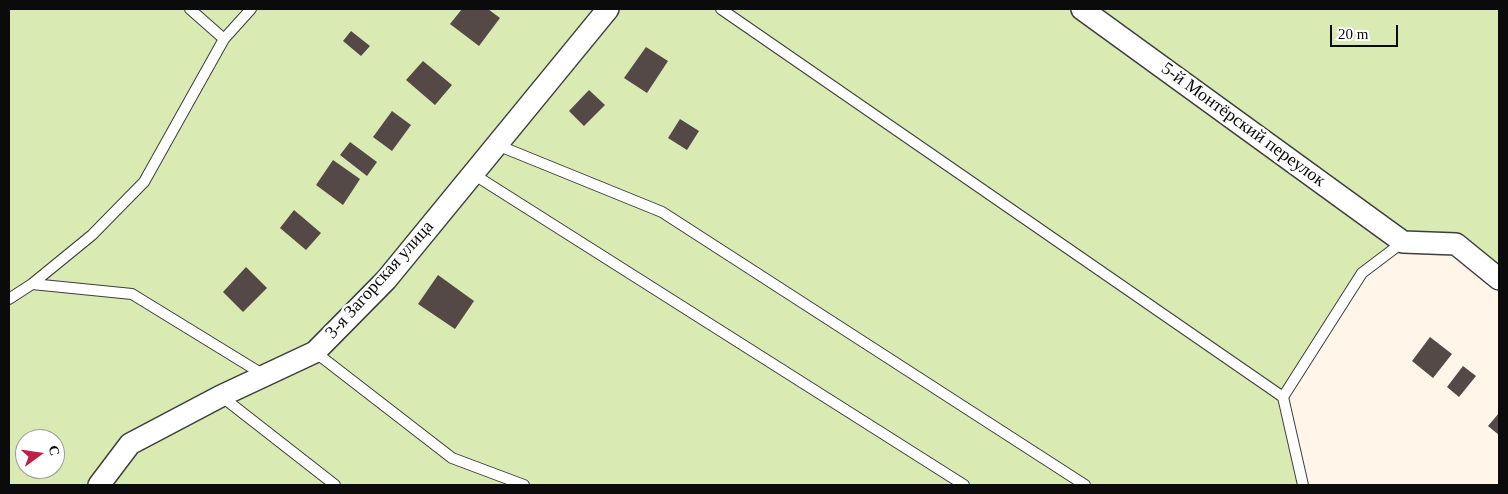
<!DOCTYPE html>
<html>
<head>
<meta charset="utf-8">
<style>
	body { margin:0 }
	#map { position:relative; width:1508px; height:494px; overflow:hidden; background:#fff6e9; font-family:"Times New Roman",serif }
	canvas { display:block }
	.frame { position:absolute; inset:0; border:10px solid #0b0b0b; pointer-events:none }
	.north { position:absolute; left:15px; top:429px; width:50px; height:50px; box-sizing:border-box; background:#fff; border:1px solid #9d9d9d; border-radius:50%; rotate:76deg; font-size:14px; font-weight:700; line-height:20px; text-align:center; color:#0b0b0b }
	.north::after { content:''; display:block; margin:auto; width:18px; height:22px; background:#bf1f44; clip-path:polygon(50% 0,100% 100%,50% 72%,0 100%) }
	.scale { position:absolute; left:1330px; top:25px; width:68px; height:22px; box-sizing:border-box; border:2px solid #0b0b0b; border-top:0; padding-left:6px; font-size:15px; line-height:18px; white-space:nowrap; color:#0b0b0b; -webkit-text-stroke:4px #fff; paint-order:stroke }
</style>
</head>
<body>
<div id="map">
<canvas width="1508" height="494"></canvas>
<div class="frame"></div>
<div class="north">С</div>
<div class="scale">20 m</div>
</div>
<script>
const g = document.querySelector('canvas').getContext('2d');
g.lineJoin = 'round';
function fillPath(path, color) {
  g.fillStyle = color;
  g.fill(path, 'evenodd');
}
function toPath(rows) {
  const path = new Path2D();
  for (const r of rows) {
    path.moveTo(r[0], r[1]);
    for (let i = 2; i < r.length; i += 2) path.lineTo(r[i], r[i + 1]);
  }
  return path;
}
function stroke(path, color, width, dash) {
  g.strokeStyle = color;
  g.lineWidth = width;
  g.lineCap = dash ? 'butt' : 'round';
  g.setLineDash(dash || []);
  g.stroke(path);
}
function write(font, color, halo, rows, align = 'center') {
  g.font = font + ' "Times New Roman",serif';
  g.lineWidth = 5;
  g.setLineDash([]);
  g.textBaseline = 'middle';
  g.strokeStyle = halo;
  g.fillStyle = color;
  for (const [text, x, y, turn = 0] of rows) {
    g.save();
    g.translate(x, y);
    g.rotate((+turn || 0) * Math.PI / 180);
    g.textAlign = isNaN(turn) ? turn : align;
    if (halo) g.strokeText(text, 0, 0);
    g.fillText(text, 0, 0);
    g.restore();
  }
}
fillPath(toPath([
	[9,9,1499,9,1499,279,1456,244,1403,242,1362,273,1283,397,1303,485,9,485],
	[25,439,55,439,55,469,25,469]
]), '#d9eab2');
fillPath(toPath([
	[462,9,488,9,500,18,479,46,450,24],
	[351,31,370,46,361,56,343,41],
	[646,47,668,61,647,93,624,78],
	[423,61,452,85,435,105,406,80],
	[589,90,605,105,584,126,569,111],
	[392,111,411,125,392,151,373,137],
	[680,119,699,131,687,150,668,138],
	[350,142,377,162,367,176,340,155],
	[333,160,360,179,343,205,316,185],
	[294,210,321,233,306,250,280,228],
	[246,267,267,288,243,312,223,292],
	[438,275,474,301,455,329,418,304],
	[1430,337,1452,354,1433,378,1412,361],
	[1463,366,1476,376,1459,397,1447,387],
	[1499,413,1499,435,1488,426]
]), '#544947');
const service = toPath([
	[190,9,224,39],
	[721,9,1283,397],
	[497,145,662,212,1085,485],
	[473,174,964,485],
	[32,284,92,235,144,182,224,39,251,9],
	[9,299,32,284,132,294,264,375],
	[315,352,452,458,524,485],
	[221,396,335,485],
	[1303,485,1283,397,1362,273,1403,242]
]);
const minor = toPath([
	[1082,9,1403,242,1456,244,1499,279],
	[99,485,130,444,221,396,315,352,386,280,608,9]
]);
stroke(service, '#3e3e3e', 12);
stroke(minor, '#3e3e3e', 24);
stroke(service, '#fff', 10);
stroke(minor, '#fff', 21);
write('18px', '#0b0b0b', '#fff', [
	["5-й Монтёрский переулок",1243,125,36],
	["3-я Загорская улица",380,280,-48]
]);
</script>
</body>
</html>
